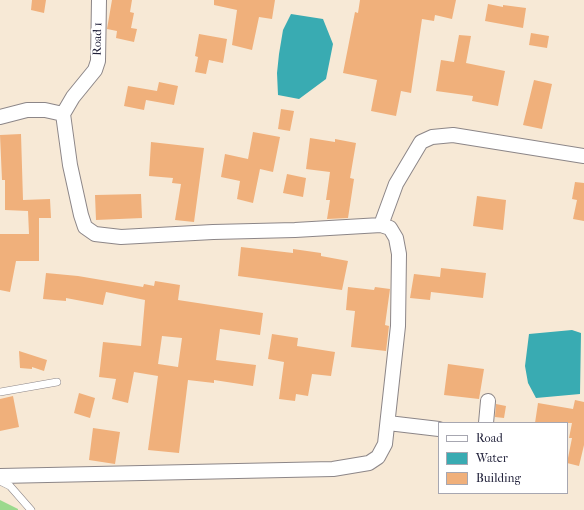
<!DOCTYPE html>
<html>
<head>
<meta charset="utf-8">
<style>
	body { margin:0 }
	#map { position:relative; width:584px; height:510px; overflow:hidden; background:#f7e9d6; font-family:"IM FELL French Canon",serif }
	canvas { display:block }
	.legend { position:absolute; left:438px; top:422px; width:130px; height:72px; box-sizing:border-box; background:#fff; border:1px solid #a7a7b1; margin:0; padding:5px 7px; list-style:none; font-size:12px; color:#22223b }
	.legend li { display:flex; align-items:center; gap:8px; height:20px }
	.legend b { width:20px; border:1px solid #a7a7b1 }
</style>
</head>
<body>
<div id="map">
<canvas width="584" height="510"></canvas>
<ul class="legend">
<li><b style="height:5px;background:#fff"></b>Road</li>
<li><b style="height:11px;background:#39abb2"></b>Water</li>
<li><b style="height:11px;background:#f0b07b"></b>Building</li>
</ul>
</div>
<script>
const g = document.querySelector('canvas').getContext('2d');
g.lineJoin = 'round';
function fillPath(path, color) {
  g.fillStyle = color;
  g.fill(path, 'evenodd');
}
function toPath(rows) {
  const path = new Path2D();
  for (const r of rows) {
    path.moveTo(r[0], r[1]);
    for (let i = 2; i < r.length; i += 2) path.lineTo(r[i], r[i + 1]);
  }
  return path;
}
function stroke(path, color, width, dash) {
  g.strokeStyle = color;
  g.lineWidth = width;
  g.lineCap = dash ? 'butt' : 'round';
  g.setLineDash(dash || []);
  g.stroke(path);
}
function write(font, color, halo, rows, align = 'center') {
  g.font = font + ' "IM FELL French Canon",serif';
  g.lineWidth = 4;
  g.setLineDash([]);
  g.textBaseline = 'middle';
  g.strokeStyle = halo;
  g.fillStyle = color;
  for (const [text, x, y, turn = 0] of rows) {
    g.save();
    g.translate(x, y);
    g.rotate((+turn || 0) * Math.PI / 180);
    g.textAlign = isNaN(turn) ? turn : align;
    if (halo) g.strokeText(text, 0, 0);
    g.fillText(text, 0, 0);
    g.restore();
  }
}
fillPath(toPath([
	[0,500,18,509,18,510,0,510]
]), '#9bd98d');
fillPath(toPath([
	[291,14,323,19,333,44,326,79,299,99,278,95,277,73,279,54,283,30],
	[572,330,581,333,580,394,536,398,528,383,525,366,529,334]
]), '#39abb2');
fillPath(toPath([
	[32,0,46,0,44,13,31,10],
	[112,0,132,0,130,12,134,13,131,28,137,29,134,42,116,38,117,31,107,29],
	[214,0,275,0,272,19,259,17,252,50,232,45,237,10,214,5],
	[360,0,456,0,452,19,435,15,434,21,422,19,411,93,401,91,396,116,371,111,377,80,343,73,355,12,358,13],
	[488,4,503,7,503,5,526,8,523,28,485,21],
	[531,33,549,36,547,48,529,45],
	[199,34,227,39,223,63,209,60,206,74,195,72,198,57,195,56],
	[459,35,471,36,466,63,505,71,498,106,472,101,473,96,436,91,441,60,454,62],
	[534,80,552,84,542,129,523,125],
	[159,82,178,86,174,105,146,100,144,110,124,106,128,86,157,91],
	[281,109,294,111,290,131,278,129],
	[253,132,280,137,273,172,260,169,253,203,237,199,240,181,221,177,225,154,248,159],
	[21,134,23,200,50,199,51,218,39,218,39,261,16,261,10,292,0,290,0,234,29,234,28,211,5,210,5,180,2,180,0,135],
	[310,138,335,142,335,139,356,143,350,178,354,179,348,218,327,219,330,200,326,200,330,172,306,169],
	[151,142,204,148,194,222,175,220,181,184,172,183,173,178,149,176],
	[287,174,306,178,303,197,283,193],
	[575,182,584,183,584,221,573,219,577,200,572,199],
	[141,194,142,218,96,220,95,195],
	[477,196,506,200,503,230,473,226],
	[241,247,293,253,293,249,321,253,321,256,348,261,342,290,238,276],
	[441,268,486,273,483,298,431,292,430,300,410,298,414,274,440,277],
	[46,273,78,276,143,287,144,284,154,286,155,281,180,285,178,300,263,313,260,335,220,329,216,360,256,365,253,386,214,380,214,383,188,380,179,453,148,450,158,376,134,372,128,403,112,399,116,379,99,377,103,342,141,346,145,300,106,292,103,305,66,298,66,301,43,299],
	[162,336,182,338,178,367,158,364],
	[348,287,374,290,375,287,390,289,385,325,389,326,386,351,351,347,355,311,346,310],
	[272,334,298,338,297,346,335,352,331,376,312,374,308,396,296,394,295,401,279,399,284,362,268,359],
	[19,351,47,360,44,371,32,367,32,369,20,368],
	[448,364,484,369,479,399,444,395],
	[79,393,95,398,90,418,74,413],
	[13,396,19,427,0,431,0,399],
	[575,400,584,402,584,445,579,466,567,463,572,438,569,438,572,423,535,423,538,403,573,409],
	[496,404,506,406,504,418,495,417],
	[93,428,120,432,115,464,89,460]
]), '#f0b07b');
const lane = toPath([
	[0,392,57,382],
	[0,481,10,486,31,510]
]);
const street = toPath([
	[63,114,73,97,95,70,98,61,99,0],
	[0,117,27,110,45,110,63,114],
	[381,225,396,184,421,142,432,137,453,135,584,156],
	[388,423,439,429],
	[486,423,488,401],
	[0,476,333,469,369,463,378,457,385,444,398,326,399,254,396,238,390,228,381,225,295,230,213,232,121,237,95,234,85,227,81,215,70,165,63,114]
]);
stroke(lane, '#8c8688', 8);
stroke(street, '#8c8688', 16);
stroke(lane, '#fff', 7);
stroke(street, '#fff', 14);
write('12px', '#22223b', '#fff', [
	["Road 1",98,39,-89]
]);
</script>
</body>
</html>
